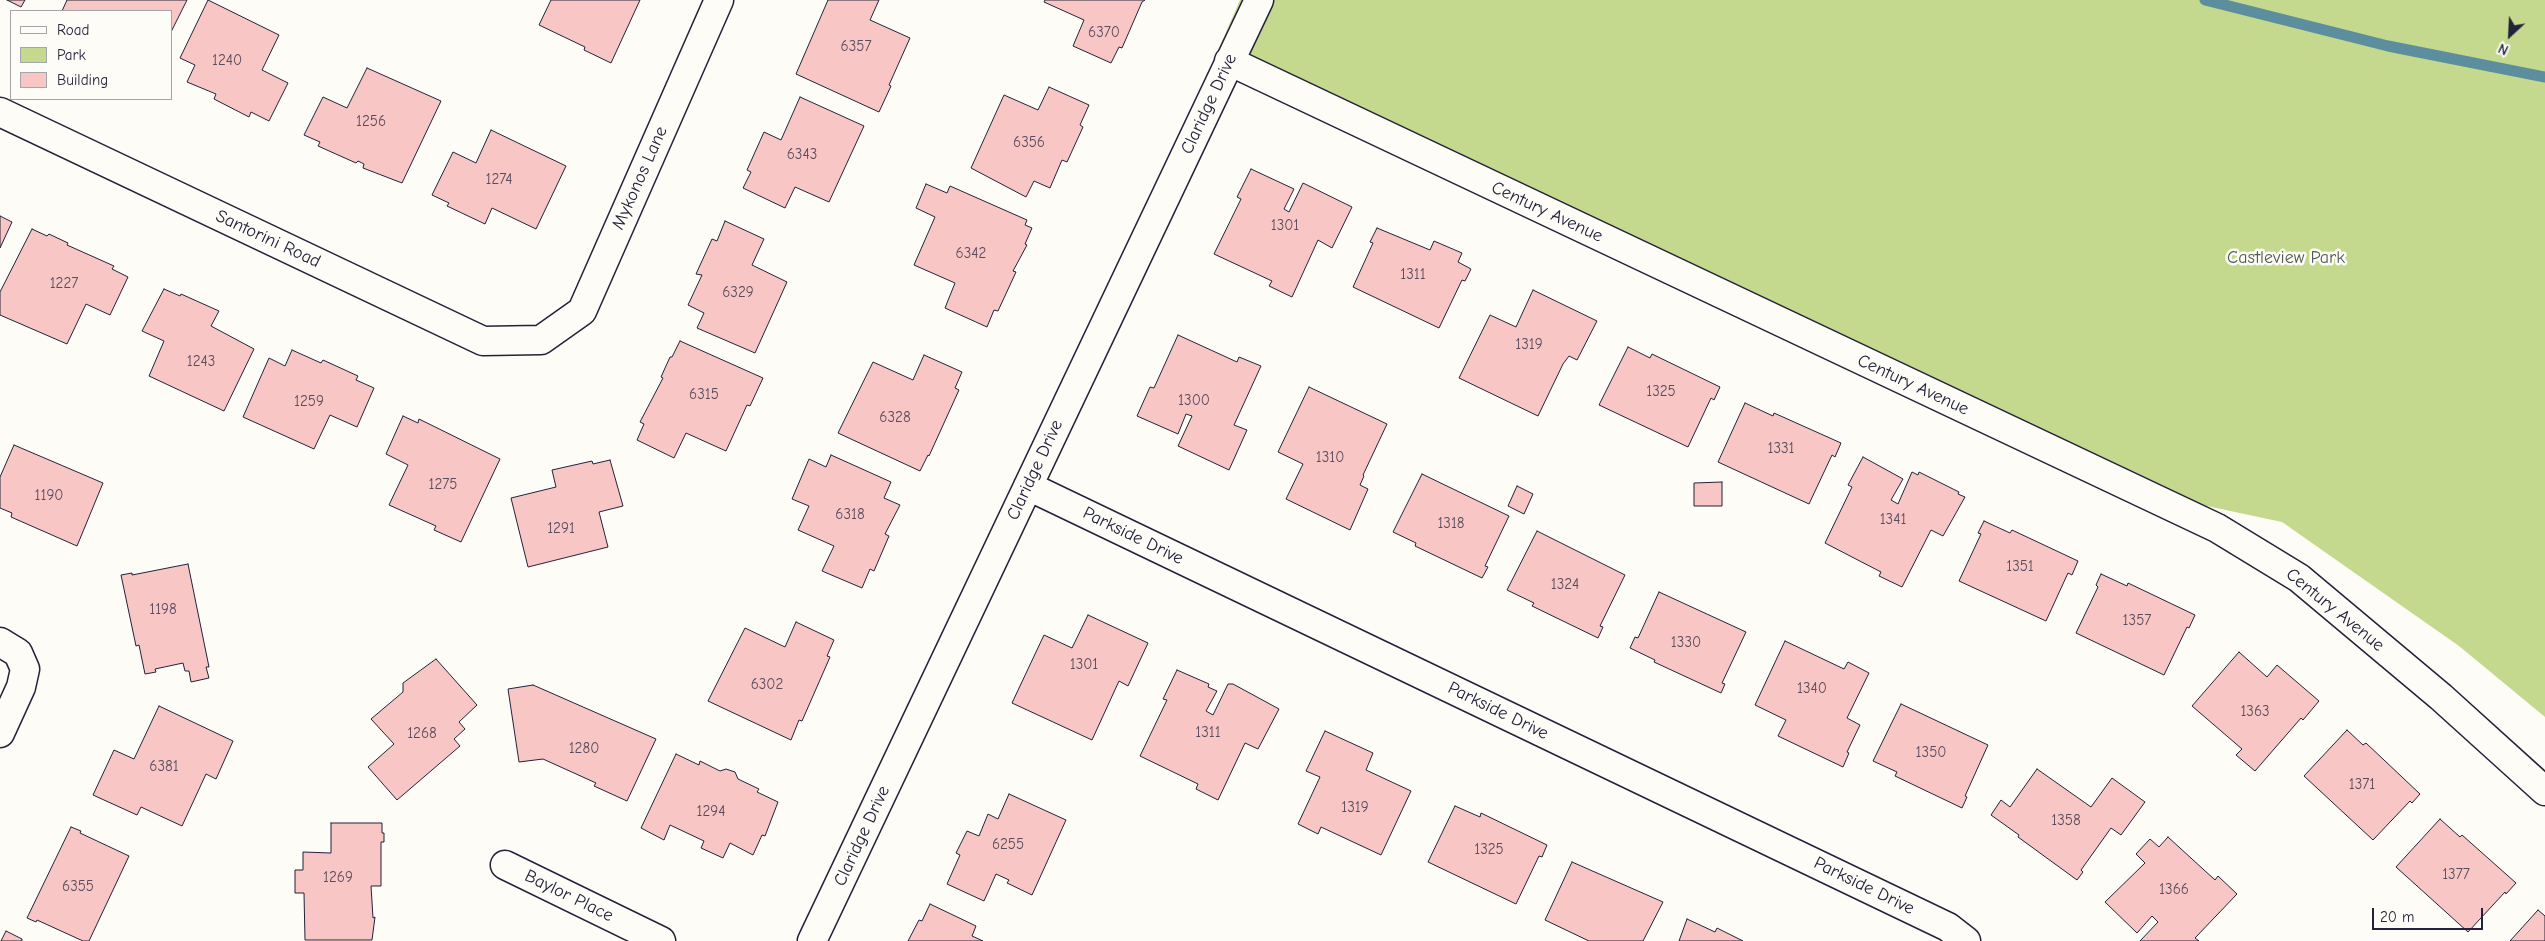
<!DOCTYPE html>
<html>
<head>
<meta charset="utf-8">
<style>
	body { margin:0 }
	#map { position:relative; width:2545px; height:941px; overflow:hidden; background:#fdfcf7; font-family:"Comic Neue",sans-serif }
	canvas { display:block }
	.legend { position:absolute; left:10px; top:10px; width:162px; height:90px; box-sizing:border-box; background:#fdfcf7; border:1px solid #a5a5ac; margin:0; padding:6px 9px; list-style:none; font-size:15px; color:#22223b }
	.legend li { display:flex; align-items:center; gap:10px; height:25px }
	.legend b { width:25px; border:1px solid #a5a5ac }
	.north { position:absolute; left:2485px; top:10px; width:50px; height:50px; -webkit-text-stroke:4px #fdfcf7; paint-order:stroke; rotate:205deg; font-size:14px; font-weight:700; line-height:20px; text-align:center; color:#22223b }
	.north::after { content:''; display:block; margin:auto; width:18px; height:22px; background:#22223b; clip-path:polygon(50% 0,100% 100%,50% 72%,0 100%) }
	.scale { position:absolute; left:2372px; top:908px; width:111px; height:22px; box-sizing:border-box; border:2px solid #22223b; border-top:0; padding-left:6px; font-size:15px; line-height:18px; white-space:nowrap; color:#22223b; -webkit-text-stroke:4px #fdfcf7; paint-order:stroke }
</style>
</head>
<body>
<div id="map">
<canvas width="2545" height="941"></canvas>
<ul class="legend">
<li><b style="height:6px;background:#fdfcf7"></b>Road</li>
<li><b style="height:14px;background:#c5d98e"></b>Park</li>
<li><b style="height:14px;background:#f8c7c5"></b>Building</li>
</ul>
<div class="north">N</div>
<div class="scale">20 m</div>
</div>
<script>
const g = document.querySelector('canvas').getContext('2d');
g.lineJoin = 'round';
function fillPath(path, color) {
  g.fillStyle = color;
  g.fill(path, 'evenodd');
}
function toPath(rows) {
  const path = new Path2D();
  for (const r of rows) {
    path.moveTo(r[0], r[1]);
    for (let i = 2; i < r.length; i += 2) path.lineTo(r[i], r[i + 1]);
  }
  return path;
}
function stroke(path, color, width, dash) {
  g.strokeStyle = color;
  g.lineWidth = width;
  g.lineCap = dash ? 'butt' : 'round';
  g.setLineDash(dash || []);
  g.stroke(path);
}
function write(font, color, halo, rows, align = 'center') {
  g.font = font + ' "Comic Neue",sans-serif';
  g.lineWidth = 5;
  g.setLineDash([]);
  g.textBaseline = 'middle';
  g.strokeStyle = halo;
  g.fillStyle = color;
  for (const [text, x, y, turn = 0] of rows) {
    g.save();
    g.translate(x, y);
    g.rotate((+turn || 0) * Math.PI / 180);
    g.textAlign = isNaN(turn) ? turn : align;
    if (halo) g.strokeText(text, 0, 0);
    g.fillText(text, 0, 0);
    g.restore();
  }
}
fillPath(toPath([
	[1240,0,2545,0,2545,717,2459,646,2282,522,2113,486,1212,64]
]), '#c5d98e');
stroke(toPath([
	[2205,0,2388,46,2545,77]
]), '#5d8e9e', 11);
const building = toPath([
	[7,0,25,0,21,7,7,0],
	[67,0,187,0,171,32,171,11,62,11,67,0],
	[208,0,279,35,262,70,288,83,269,121,251,112,249,117,214,99,216,94,187,82,195,65,180,58,208,0],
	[551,0,640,0,611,63,584,50,585,47,539,25,551,0],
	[828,0,879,0,870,20,910,38,889,85,891,86,879,112,796,74,828,0],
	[1045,0,1145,0,1142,2,1122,48,1119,47,1111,63,1073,46,1084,20,1044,2,1045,0],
	[367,68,441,101,402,183,363,168,364,164,358,161,356,163,318,146,320,142,304,135,323,97,347,108,367,68],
	[1049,87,1089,105,1080,125,1083,127,1067,162,1062,160,1050,188,1034,181,1026,197,971,168,1004,95,1038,110,1049,87],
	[800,97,864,126,829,202,795,187,785,208,743,188,751,172,747,170,764,132,781,140,800,97],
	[491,130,566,166,536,229,492,208,485,224,447,206,449,203,432,195,453,152,476,163,491,130],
	[1251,169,1294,189,1284,209,1289,212,1303,183,1352,207,1332,248,1318,240,1292,297,1269,286,1272,281,1214,254,1241,199,1237,197,1251,169],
	[926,184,947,193,950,186,1027,220,1025,225,1032,228,1025,244,1027,245,1013,271,1016,272,998,311,994,310,987,327,945,308,955,283,914,265,935,217,916,208,926,184],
	[0,216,12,222,0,248,0,216],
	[725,221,764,239,752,265,787,282,755,353,697,328,704,313,688,305,702,275,696,274,712,239,717,241,725,221],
	[1377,228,1430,250,1434,241,1462,253,1458,262,1471,269,1465,281,1462,280,1439,328,1353,287,1373,243,1370,242,1377,228],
	[32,229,47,236,49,234,68,243,67,245,114,266,112,269,128,277,110,315,86,304,67,344,0,315,0,292,32,229],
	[164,289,180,296,181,294,219,311,211,326,254,349,224,411,149,376,164,341,142,331,164,289],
	[1533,290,1597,321,1577,360,1569,356,1563,364,1538,416,1459,378,1490,315,1516,327,1533,290],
	[1178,335,1237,362,1239,357,1261,366,1234,425,1247,430,1229,470,1178,446,1192,416,1186,414,1178,434,1137,416,1150,387,1154,388,1178,335],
	[680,341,763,378,750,406,747,405,726,451,686,433,674,458,637,440,644,424,640,422,663,378,661,377,670,357,672,357,680,341],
	[1628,347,1650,358,1652,354,1720,387,1714,400,1711,398,1688,447,1599,405,1628,347],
	[292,350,321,363,323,360,358,376,356,380,374,388,357,427,330,415,314,449,243,417,269,358,285,366,292,350],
	[924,355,962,372,955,388,959,390,929,456,928,455,920,471,838,433,873,362,913,380,924,355],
	[1309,387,1387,424,1363,475,1364,476,1360,485,1368,489,1350,530,1286,499,1303,464,1278,452,1309,387],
	[1745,403,1773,416,1774,413,1841,443,1835,457,1832,455,1809,504,1718,462,1745,403],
	[403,416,418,423,419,419,500,459,461,542,434,530,436,526,389,505,408,465,386,454,403,416],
	[14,445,103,483,77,546,11,517,12,513,0,508,0,477,14,445],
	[831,455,891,482,884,498,900,505,885,534,889,536,874,571,870,569,862,588,822,571,834,546,798,530,809,506,792,499,809,459,826,467,831,455],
	[1863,457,1903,479,1891,500,1898,504,1912,472,1918,475,1919,472,1959,492,1958,494,1965,497,1943,536,1931,530,1902,587,1879,576,1881,572,1825,543,1852,487,1848,485,1863,457],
	[610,460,623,506,599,512,608,547,528,567,511,498,556,487,552,470,592,461,593,464,610,460],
	[1422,474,1509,516,1485,566,1488,567,1482,578,1415,546,1416,543,1393,532,1422,474],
	[1722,482,1722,506,1694,506,1694,483,1722,482],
	[1517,486,1533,494,1524,514,1508,506,1517,486],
	[1984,521,2010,533,2012,530,2078,561,2072,575,2068,573,2046,621,1959,581,1981,534,1978,533,1984,521],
	[1537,531,1625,575,1600,626,1603,627,1598,638,1532,606,1534,603,1507,590,1537,531],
	[188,564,209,667,206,667,209,678,191,682,189,671,185,671,183,663,155,669,156,672,145,674,139,645,136,646,121,575,132,573,132,575,188,564],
	[2101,574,2127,586,2128,583,2195,615,2189,628,2187,627,2164,675,2076,633,2098,587,2096,585,2101,574],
	[1659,592,1746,632,1722,683,1725,684,1721,693,1654,662,1655,660,1630,648,1635,637,1638,638,1659,592],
	[1088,615,1148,643,1128,686,1119,681,1092,740,1012,703,1044,635,1072,648,1088,615],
	[796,622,834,640,827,656,830,657,802,721,799,720,791,740,708,701,745,628,785,647,796,622],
	[1785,641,1844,669,1848,662,1869,673,1847,718,1860,725,1847,752,1849,753,1843,767,1778,736,1786,720,1755,705,1785,641],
	[2239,652,2267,677,2277,665,2319,701,2303,720,2301,718,2255,771,2236,755,2242,749,2192,706,2239,652],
	[436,659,477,705,459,722,465,729,454,739,460,746,397,800,368,767,394,744,371,719,403,692,403,683,436,659],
	[1177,670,1209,684,1208,687,1217,691,1206,711,1213,715,1228,684,1233,684,1279,709,1258,749,1245,743,1218,800,1196,789,1198,784,1140,756,1167,700,1163,699,1177,670],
	[533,685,656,739,627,801,594,786,596,783,543,759,519,762,508,689,533,685],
	[1901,704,1988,745,1965,796,1967,797,1962,808,1895,776,1897,772,1873,761,1901,704],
	[159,706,233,741,216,779,206,774,182,826,141,807,137,815,93,795,114,750,134,759,159,706],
	[2347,730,2363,745,2366,743,2420,794,2412,803,2410,801,2373,840,2304,776,2347,730],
	[1325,731,1373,753,1366,770,1411,791,1381,855,1321,827,1318,834,1298,824,1320,777,1306,771,1325,731],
	[676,754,699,765,700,761,720,771,726,769,735,772,738,779,759,789,757,792,778,802,765,836,762,835,753,855,730,843,723,858,701,848,704,841,670,825,664,840,641,828,676,754],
	[2037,769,2091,807,2112,778,2145,802,2121,835,2111,828,2081,870,2083,872,2077,880,2018,837,2019,835,1991,815,2001,800,2010,807,2037,769],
	[1009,794,1066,820,1032,895,1007,883,1009,880,996,874,984,901,947,884,960,855,956,853,967,831,979,836,988,814,998,819,1009,794],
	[1455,806,1480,817,1481,813,1547,845,1542,857,1539,856,1516,904,1428,862,1455,806],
	[2440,819,2460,837,2462,835,2516,883,2506,894,2505,892,2468,932,2396,867,2440,819],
	[331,823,382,823,382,833,384,833,384,842,381,842,381,886,371,886,373,918,375,917,372,940,305,940,304,893,295,893,295,870,303,870,303,852,331,853,331,823],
	[71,827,81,831,80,833,129,856,89,941,83,941,37,920,36,922,27,918,71,827],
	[2168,837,2215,880,2218,876,2237,894,2195,938,2199,941,2140,941,2158,922,2152,916,2137,933,2105,902,2145,863,2136,854,2150,839,2159,847,2168,837],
	[1572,862,1663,902,1643,941,1589,941,1545,920,1572,862],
	[930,904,976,926,972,936,983,941,908,941,919,920,922,921,930,904],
	[2538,910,2545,916,2545,941,2510,941,2538,910],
	[1687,919,1715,932,1717,928,1743,941,1679,941,1687,919],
	[6,931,22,939,22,941,1,941,6,931]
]);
fillPath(building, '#f8c7c5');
stroke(building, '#22223b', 1);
const minor = toPath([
	[1229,61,2217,528,2299,578,2441,697,2545,791],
	[0,112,483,341,541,340,582,311,719,0],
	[1028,486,1948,927,1966,941],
	[0,642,18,653,25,669,21,687,0,733],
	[505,865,661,941],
	[812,941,1259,0]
]);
stroke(minor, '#22223b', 31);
stroke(minor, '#fdfcf7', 28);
write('15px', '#584b5e', null, [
	["6370",1104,33],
	["6357",856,47],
	["1240",227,61],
	["1256",371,122],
	["6356",1029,143],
	["6343",802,155],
	["1274",499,180],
	["1301",1285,226],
	["6342",971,254],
	["1311",1413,275],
	["1227",64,284],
	["6329",738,293],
	["1319",1529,345],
	["1243",201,362],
	["1325",1661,392],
	["6315",704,395],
	["1300",1194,401],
	["1259",309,402],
	["6328",895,418],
	["1331",1781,449],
	["1310",1330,458],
	["1275",443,485],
	["1190",49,496],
	["6318",850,515],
	["1341",1893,520],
	["1318",1451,524],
	["1291",561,529],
	["1351",2020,567],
	["1324",1565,585],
	["1198",163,610],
	["1357",2137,621],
	["1330",1686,643],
	["1301",1084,665],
	["6302",767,685],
	["1340",1812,689],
	["1363",2255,712],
	["1311",1208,733],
	["1268",422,734],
	["1280",584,749],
	["1350",1931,753],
	["6381",164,767],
	["1371",2362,785],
	["1319",1355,808],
	["1294",711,812],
	["1358",2066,821],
	["6255",1008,845],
	["1325",1489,850],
	["1377",2456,875],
	["1269",338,878],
	["6355",78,887],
	["1366",2174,890]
]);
write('18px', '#22223b', '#fdfcf7', [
	["Claridge Drive",1209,104,-65],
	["Mykonos Lane",640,178,-66],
	["Century Avenue",1547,212,25],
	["Santorini Road",268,239,25],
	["Century Avenue",1913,385,25],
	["Claridge Drive",1035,470,-65],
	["Parkside Drive",1133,536,26],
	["Century Avenue",2335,610,39],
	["Parkside Drive",1498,711,26],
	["Claridge Drive",862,836,-65],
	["Parkside Drive",1864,886,26],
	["Baylor Place",569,896,26]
]);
write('18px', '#535954', '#fdfcf7', [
	["Castleview Park",2286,258]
]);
</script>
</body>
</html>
